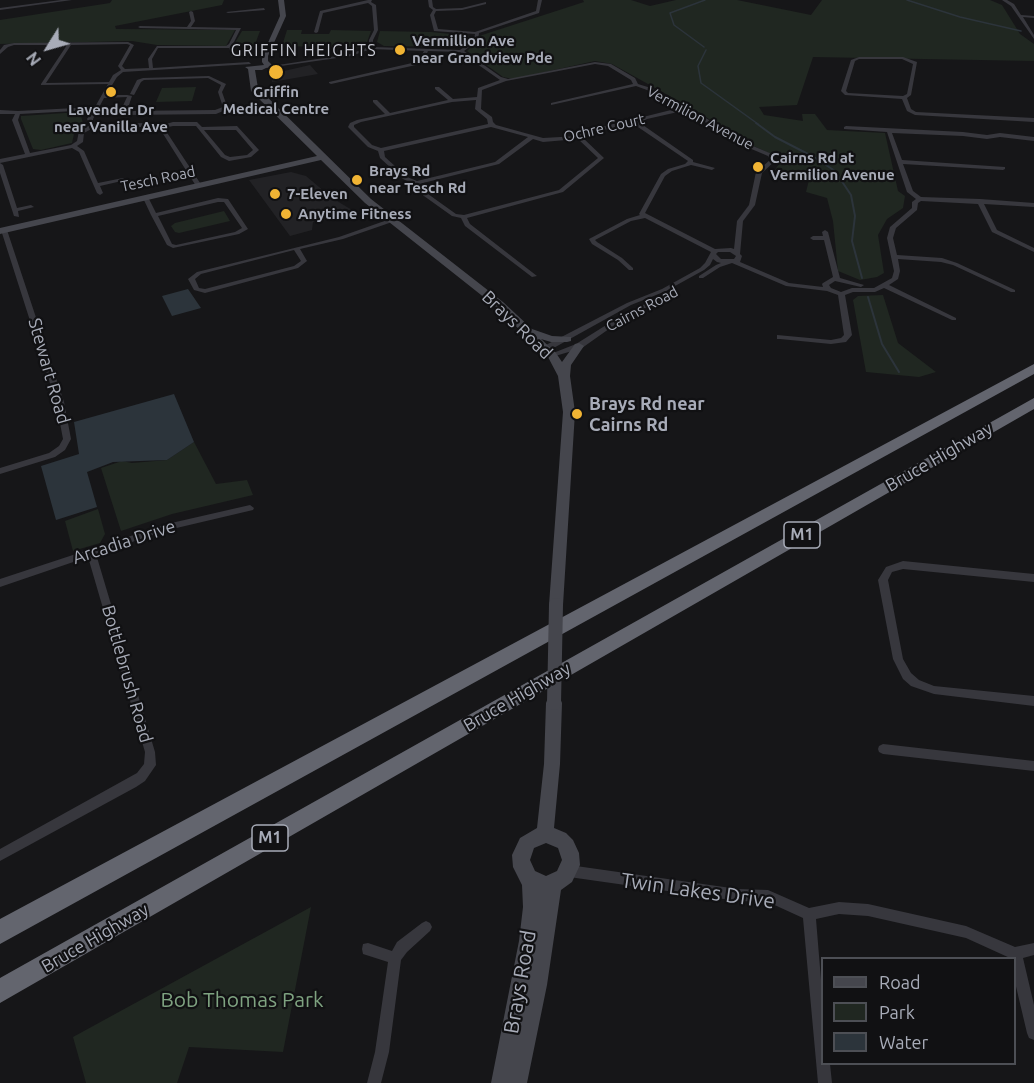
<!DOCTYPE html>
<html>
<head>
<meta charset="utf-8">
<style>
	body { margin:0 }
	#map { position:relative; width:1034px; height:1083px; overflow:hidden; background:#161618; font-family:Ubuntu,sans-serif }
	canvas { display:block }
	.legend { position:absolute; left:821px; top:957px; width:195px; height:108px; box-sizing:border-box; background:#111113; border:2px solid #4d4f55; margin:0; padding:8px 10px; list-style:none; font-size:18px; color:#a8acb8 }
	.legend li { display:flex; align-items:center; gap:12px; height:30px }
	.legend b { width:30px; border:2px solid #4d4f55 }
	.north { position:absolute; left:18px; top:18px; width:60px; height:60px; -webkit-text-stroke:4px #111113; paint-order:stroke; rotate:233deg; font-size:16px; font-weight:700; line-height:24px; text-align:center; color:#a8acb8 }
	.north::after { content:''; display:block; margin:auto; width:21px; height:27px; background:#a8acb8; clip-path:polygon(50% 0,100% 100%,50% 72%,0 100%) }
</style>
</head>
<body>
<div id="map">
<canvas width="1034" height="1083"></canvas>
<ul class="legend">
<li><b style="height:8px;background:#45464d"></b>Road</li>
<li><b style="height:16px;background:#202721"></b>Park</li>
<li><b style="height:16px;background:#2c343b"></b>Water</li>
</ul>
<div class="north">N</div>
</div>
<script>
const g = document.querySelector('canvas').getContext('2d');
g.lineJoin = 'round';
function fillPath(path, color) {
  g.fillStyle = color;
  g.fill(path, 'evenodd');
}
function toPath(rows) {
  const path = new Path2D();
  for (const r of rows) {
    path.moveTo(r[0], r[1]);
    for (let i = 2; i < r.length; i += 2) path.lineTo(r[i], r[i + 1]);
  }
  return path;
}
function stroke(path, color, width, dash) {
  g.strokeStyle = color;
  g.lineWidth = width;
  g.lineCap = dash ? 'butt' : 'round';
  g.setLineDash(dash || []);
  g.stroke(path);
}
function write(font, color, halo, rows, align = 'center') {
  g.font = font + ' Ubuntu,sans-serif';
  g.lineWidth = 4.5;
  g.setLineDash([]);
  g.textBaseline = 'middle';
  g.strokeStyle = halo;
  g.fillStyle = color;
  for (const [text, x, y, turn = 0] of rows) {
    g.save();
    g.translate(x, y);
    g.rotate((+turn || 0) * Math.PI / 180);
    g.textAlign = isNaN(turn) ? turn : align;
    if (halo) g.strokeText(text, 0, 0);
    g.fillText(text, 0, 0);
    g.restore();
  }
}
fillPath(toPath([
	[310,65,318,74,272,82,271,74],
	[291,172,306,176,332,198,357,213,313,222,312,230,290,236,249,180]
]), '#222225');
fillPath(toPath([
	[112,0,224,0,222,5,115,26,116,29,235,30,226,46,157,45,132,41,0,44,0,20,110,3],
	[583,0,631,0,650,6,676,0,737,0,811,15,822,0,990,0,1002,5,1020,34,1034,44,1034,61,813,57,797,105,759,107,764,115,803,121,802,114,815,114,827,130,885,133,898,191,905,196,903,208,887,219,878,235,884,273,877,277,860,280,838,271,833,221,827,198,806,192,810,176,775,170,782,159,749,144,693,109,612,64,595,61,513,79,503,77,467,51,480,39,479,36,584,2],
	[287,30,302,30,301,34,329,34,331,30,371,31,365,48,282,46],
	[242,31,260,31,254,47,233,46],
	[380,31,431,32,470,36,459,47,384,46,377,42],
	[196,87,192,101,156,102,162,88],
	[80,112,84,127,74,134,72,143,41,150,33,149,21,119,21,116],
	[224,211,230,221,179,233,175,232,171,226,175,223],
	[883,295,898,343,936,372,919,377,866,372,853,300,858,296],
	[194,442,216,484,247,480,253,495,172,514,121,531,101,468,122,461,132,463,167,460],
	[98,509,105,534,100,543,73,551,65,521],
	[311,907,283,1052,189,1047,177,1083,86,1083,73,1037]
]), '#202721');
fillPath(toPath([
	[188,289,201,308,172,316,162,296],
	[174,394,194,442,167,460,113,462,87,472,97,507,56,520,41,466,79,454,74,422]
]), '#2c343b');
stroke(toPath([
	[907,0,960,17,1021,31],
	[704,47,674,25,670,13,705,0],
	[706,50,698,66,701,83,758,124]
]), '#2c343b', 1.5);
stroke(toPath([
	[756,123,775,137,810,155],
	[814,157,835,171,851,195,855,216,852,241,862,278],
	[868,297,882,344,899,372]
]), '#2c343b', 2);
fillPath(toPath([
	[61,0,72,0,0,10,0,8,61,0],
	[368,0,372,0,371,2,376,5,378,30,373,40,373,47,460,50,474,39,475,34,434,31,430,15,433,10,429,7,428,0,432,0,433,7,436,9,462,8,486,2,486,4,462,10,436,11,434,15,438,29,475,32,536,11,538,0,542,0,539,13,479,33,478,40,464,51,501,77,508,79,595,62,611,64,635,78,638,84,651,88,677,103,680,109,696,112,746,143,772,154,776,160,762,173,755,205,743,221,740,254,742,256,740,262,789,283,823,287,822,284,823,283,833,277,824,240,813,240,810,238,813,236,823,236,822,232,825,230,828,232,840,278,864,285,861,287,835,281,829,285,831,288,841,292,852,288,874,288,892,278,894,271,887,238,890,227,912,208,912,202,916,199,907,192,887,132,844,129,844,127,846,126,963,132,987,135,1000,133,1034,137,1034,141,1000,137,987,139,963,136,892,133,902,160,1005,167,1005,169,1003,170,903,164,913,191,921,197,980,199,1034,203,1034,207,984,204,997,230,1034,248,1034,252,992,232,978,204,921,201,918,203,917,210,896,228,893,238,897,255,942,258,957,263,1015,290,1015,292,1011,292,953,265,941,262,898,259,900,271,898,279,889,285,956,318,956,320,952,320,884,288,875,292,853,292,845,295,852,335,846,342,831,344,780,339,777,339,777,335,831,340,841,338,844,335,838,295,827,291,786,286,732,263,720,267,703,278,699,278,699,276,716,265,721,263,717,262,713,259,710,265,704,270,666,291,631,305,550,350,544,350,544,346,627,303,662,289,700,268,705,263,711,252,645,218,631,221,595,240,597,242,622,258,633,268,633,270,629,270,618,260,592,244,589,239,627,219,640,215,639,214,661,174,668,169,685,164,688,161,635,125,621,126,590,133,582,137,604,158,563,192,467,218,470,224,537,276,532,277,465,226,461,218,452,216,417,191,414,184,403,179,380,158,378,151,368,147,348,127,350,123,357,120,385,114,373,102,373,100,377,100,390,113,448,100,435,89,435,87,439,87,453,99,477,97,478,88,500,80,460,52,428,51,424,60,416,65,331,84,329,83,329,82,412,63,420,58,424,51,371,49,351,56,267,68,265,67,350,54,369,47,369,40,374,30,372,6,368,3,323,13,318,32,316,33,314,32,320,11,368,0],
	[595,64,608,66,631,80,633,84,551,103,551,105,636,86,647,90,673,105,675,109,643,117,635,122,621,122,586,131,578,136,543,138,496,125,493,122,492,117,481,109,482,90,506,81,595,64],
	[476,100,475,109,487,119,488,124,381,148,372,145,354,127,354,125,361,122,452,102,476,100],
	[678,112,692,114,742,145,768,156,770,160,756,172,749,205,737,221,734,249,731,248,715,249,645,213,665,176,672,171,691,165,712,170,715,168,693,162,693,160,640,123,647,119,678,112],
	[491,127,528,137,495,162,417,181,407,177,385,157,384,151,491,127],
	[533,139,543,142,578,139,598,158,559,190,464,215,456,214,421,189,419,184,499,164,533,139],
	[718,252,730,252,736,256,734,259,721,259,716,254,718,252],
	[1002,0,1007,0,1014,4,1021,15,1034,16,1034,18,1023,17,1034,35,1034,39,1011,6,1002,0],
	[264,8,265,10,228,13,226,12,264,8],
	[191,11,193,12,195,21,191,27,241,28,232,46,234,48,236,56,232,57,229,48,158,48,152,59,153,68,249,62,251,64,123,72,117,77,106,95,127,95,132,96,127,111,215,110,223,107,218,92,221,85,208,78,144,80,141,82,134,95,130,94,137,80,143,78,209,76,226,84,222,92,228,109,216,114,125,115,123,114,121,110,127,97,104,98,93,119,93,123,98,124,149,123,159,126,173,122,197,122,202,127,237,126,259,150,251,157,229,161,221,157,196,126,173,126,164,128,202,186,199,188,196,186,160,129,149,127,95,127,84,133,83,142,77,146,84,151,98,183,123,178,126,180,100,186,103,193,100,195,97,193,79,152,72,148,0,163,0,159,25,154,12,120,15,114,0,114,0,110,18,111,95,107,108,84,41,85,41,84,67,45,14,45,8,47,0,54,0,50,4,45,14,43,128,42,134,45,122,66,125,69,149,68,148,59,157,46,226,46,229,44,236,30,140,28,138,27,140,26,187,27,191,21,189,12,191,11],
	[127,44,130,45,118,66,121,70,113,75,109,82,46,83,71,45,127,44],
	[93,110,87,119,90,125,79,131,77,141,71,145,30,153,18,120,20,114,93,110],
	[204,130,236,130,253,150,247,155,230,157,225,155,204,130],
	[859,57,903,57,917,62,911,95,907,98,911,109,916,112,1034,118,1034,122,915,115,907,111,902,99,845,95,841,91,851,60,859,57],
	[859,59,902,59,913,64,907,94,903,96,848,93,846,91,855,61,859,59],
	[0,163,3,165,17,208,31,205,34,207,18,211,19,217,14,216,0,173,0,163],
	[144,197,148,197,156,213,218,198,228,199,248,229,239,234,173,248,167,245,151,215,143,198,144,197],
	[218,202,224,202,242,228,235,232,176,245,172,244,158,216,218,202],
	[393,218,396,220,395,221,343,239,300,249,307,261,298,268,205,293,194,290,188,279,197,272,339,237,393,218],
	[294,250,301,261,294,266,205,289,199,288,195,279,201,274,294,250],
	[4,228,7,230,64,402,71,439,65,450,55,457,0,474,0,468,49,453,59,446,63,439,56,402,1,230,4,228],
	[673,290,675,291,675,293,623,319,582,348,552,357,548,355,576,344,619,317,673,290],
	[250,505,254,508,253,510,168,530,96,554,155,752,156,765,145,781,136,787,0,861,0,849,137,773,144,764,145,752,88,557,0,587,0,579,167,524,250,505],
	[903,561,1034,574,1034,582,903,569,892,572,888,580,903,659,911,673,919,680,934,686,1034,696,1034,706,934,694,911,686,903,679,893,659,878,580,886,567,903,561],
	[883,744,1034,761,1034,771,883,754,879,752,878,749,879,746,883,744],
	[569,865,738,889,768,890,809,908,839,902,868,904,966,926,1015,947,1034,943,1034,955,1023,958,1034,1005,1034,1040,1029,1038,1027,1033,1014,978,1014,958,1010,958,966,938,868,916,839,914,816,919,822,992,822,1064,830,1064,832,1083,818,1083,803,918,768,902,738,901,569,877,565,875,563,871,565,867,569,865],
	[426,921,430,923,432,927,430,931,407,952,401,960,389,1052,381,1083,367,1083,375,1052,388,962,363,954,362,949,363,944,368,943,392,951,397,942,422,923,426,921]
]), '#37373d');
fillPath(toPath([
	[278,0,284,0,286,16,268,56,268,61,272,65,262,70,255,70,258,88,371,199,503,302,532,329,552,336,571,337,571,341,567,342,551,342,541,339,556,353,562,362,575,344,579,343,584,346,571,365,570,376,575,412,563,605,561,609,551,609,549,605,563,412,558,376,548,357,495,306,365,203,321,160,0,234,0,228,317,156,251,91,248,69,245,67,264,65,262,62,262,56,280,16,278,0],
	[554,696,560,698,562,703,560,764,554,828,566,833,573,840,579,853,580,865,572,882,561,890,547,985,527,1083,491,1083,519,941,523,907,522,885,513,867,512,855,520,838,537,828,544,764,546,703,548,698,554,696],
	[546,843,558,848,562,860,557,871,546,876,535,871,530,860,534,848,546,843]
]), '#45464d');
fillPath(toPath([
	[1034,364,1034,374,0,944,0,919,1034,364],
	[1034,398,1034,409,0,1003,0,978,1034,398]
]), '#63656e');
stroke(toPath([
	[554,703,556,605]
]), '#45464d', 14);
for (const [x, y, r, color] of [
	[400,50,6,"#f1b434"],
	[276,72,8,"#f1b434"],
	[111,92,6,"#f1b434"],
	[758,167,6,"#f1b434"],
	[357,180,6,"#f1b434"],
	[275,194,6,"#f1b434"],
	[286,214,6,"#f1b434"],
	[577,414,6,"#f1b434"]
]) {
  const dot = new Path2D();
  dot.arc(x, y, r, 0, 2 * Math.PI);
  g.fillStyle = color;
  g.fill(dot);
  stroke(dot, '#111113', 2);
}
write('bold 15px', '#a8acb8', '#111113', [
	["Vermillion Ave",412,41],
	["near Grandview Pde",412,58],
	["Griffin",276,92,"center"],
	["Medical Centre",276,109,"center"],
	["Lavender Dr",111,110,"center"],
	["near Vanilla Ave",111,127,"center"],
	["Cairns Rd at",770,158],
	["Vermilion Avenue",770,175],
	["Brays Rd",369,171],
	["near Tesch Rd",369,188],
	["7-Eleven",287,194],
	["Anytime Fitness",298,214]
], 'left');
write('15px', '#a8acb8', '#111113', [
	["Vermilion Avenue",700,118,28],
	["Ochre Court",604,128,-13],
	["Tesch Road",158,179,-12],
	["Cairns Road",642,309,-28]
]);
g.letterSpacing = '1.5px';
write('16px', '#c9cbd4', '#111113', [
	["GRIFFIN HEIGHTS",304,51]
]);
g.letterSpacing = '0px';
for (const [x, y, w] of [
	[802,535,36],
	[270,838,36]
]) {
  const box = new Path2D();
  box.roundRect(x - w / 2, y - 13, w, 26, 4.5);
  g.fillStyle = '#111113';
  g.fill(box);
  stroke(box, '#a8acb8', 1.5);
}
write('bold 16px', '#a8acb8', null, [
	["M1",802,535],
	["M1",270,838]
]);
write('18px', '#a8acb8', '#111113', [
	["Brays Road",517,325,44],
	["Stewart Road",49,371,74],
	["Bruce Highway",939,457,-30],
	["Arcadia Drive",124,542,-18],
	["Bottlebrush Road",127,674,74],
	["Bruce Highway",517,697,-30],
	["Bruce Highway",95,938,-30]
]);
write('bold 18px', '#a8acb8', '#111113', [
	["Brays Rd near",589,404],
	["Cairns Rd",589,425]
], 'left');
write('21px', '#a8acb8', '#111113', [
	["Twin Lakes Drive",698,891,8],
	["Brays Road",520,982,-80]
]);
write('21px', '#7fa381', '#111113', [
	["Bob Thomas Park",242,1000]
]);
</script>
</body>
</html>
